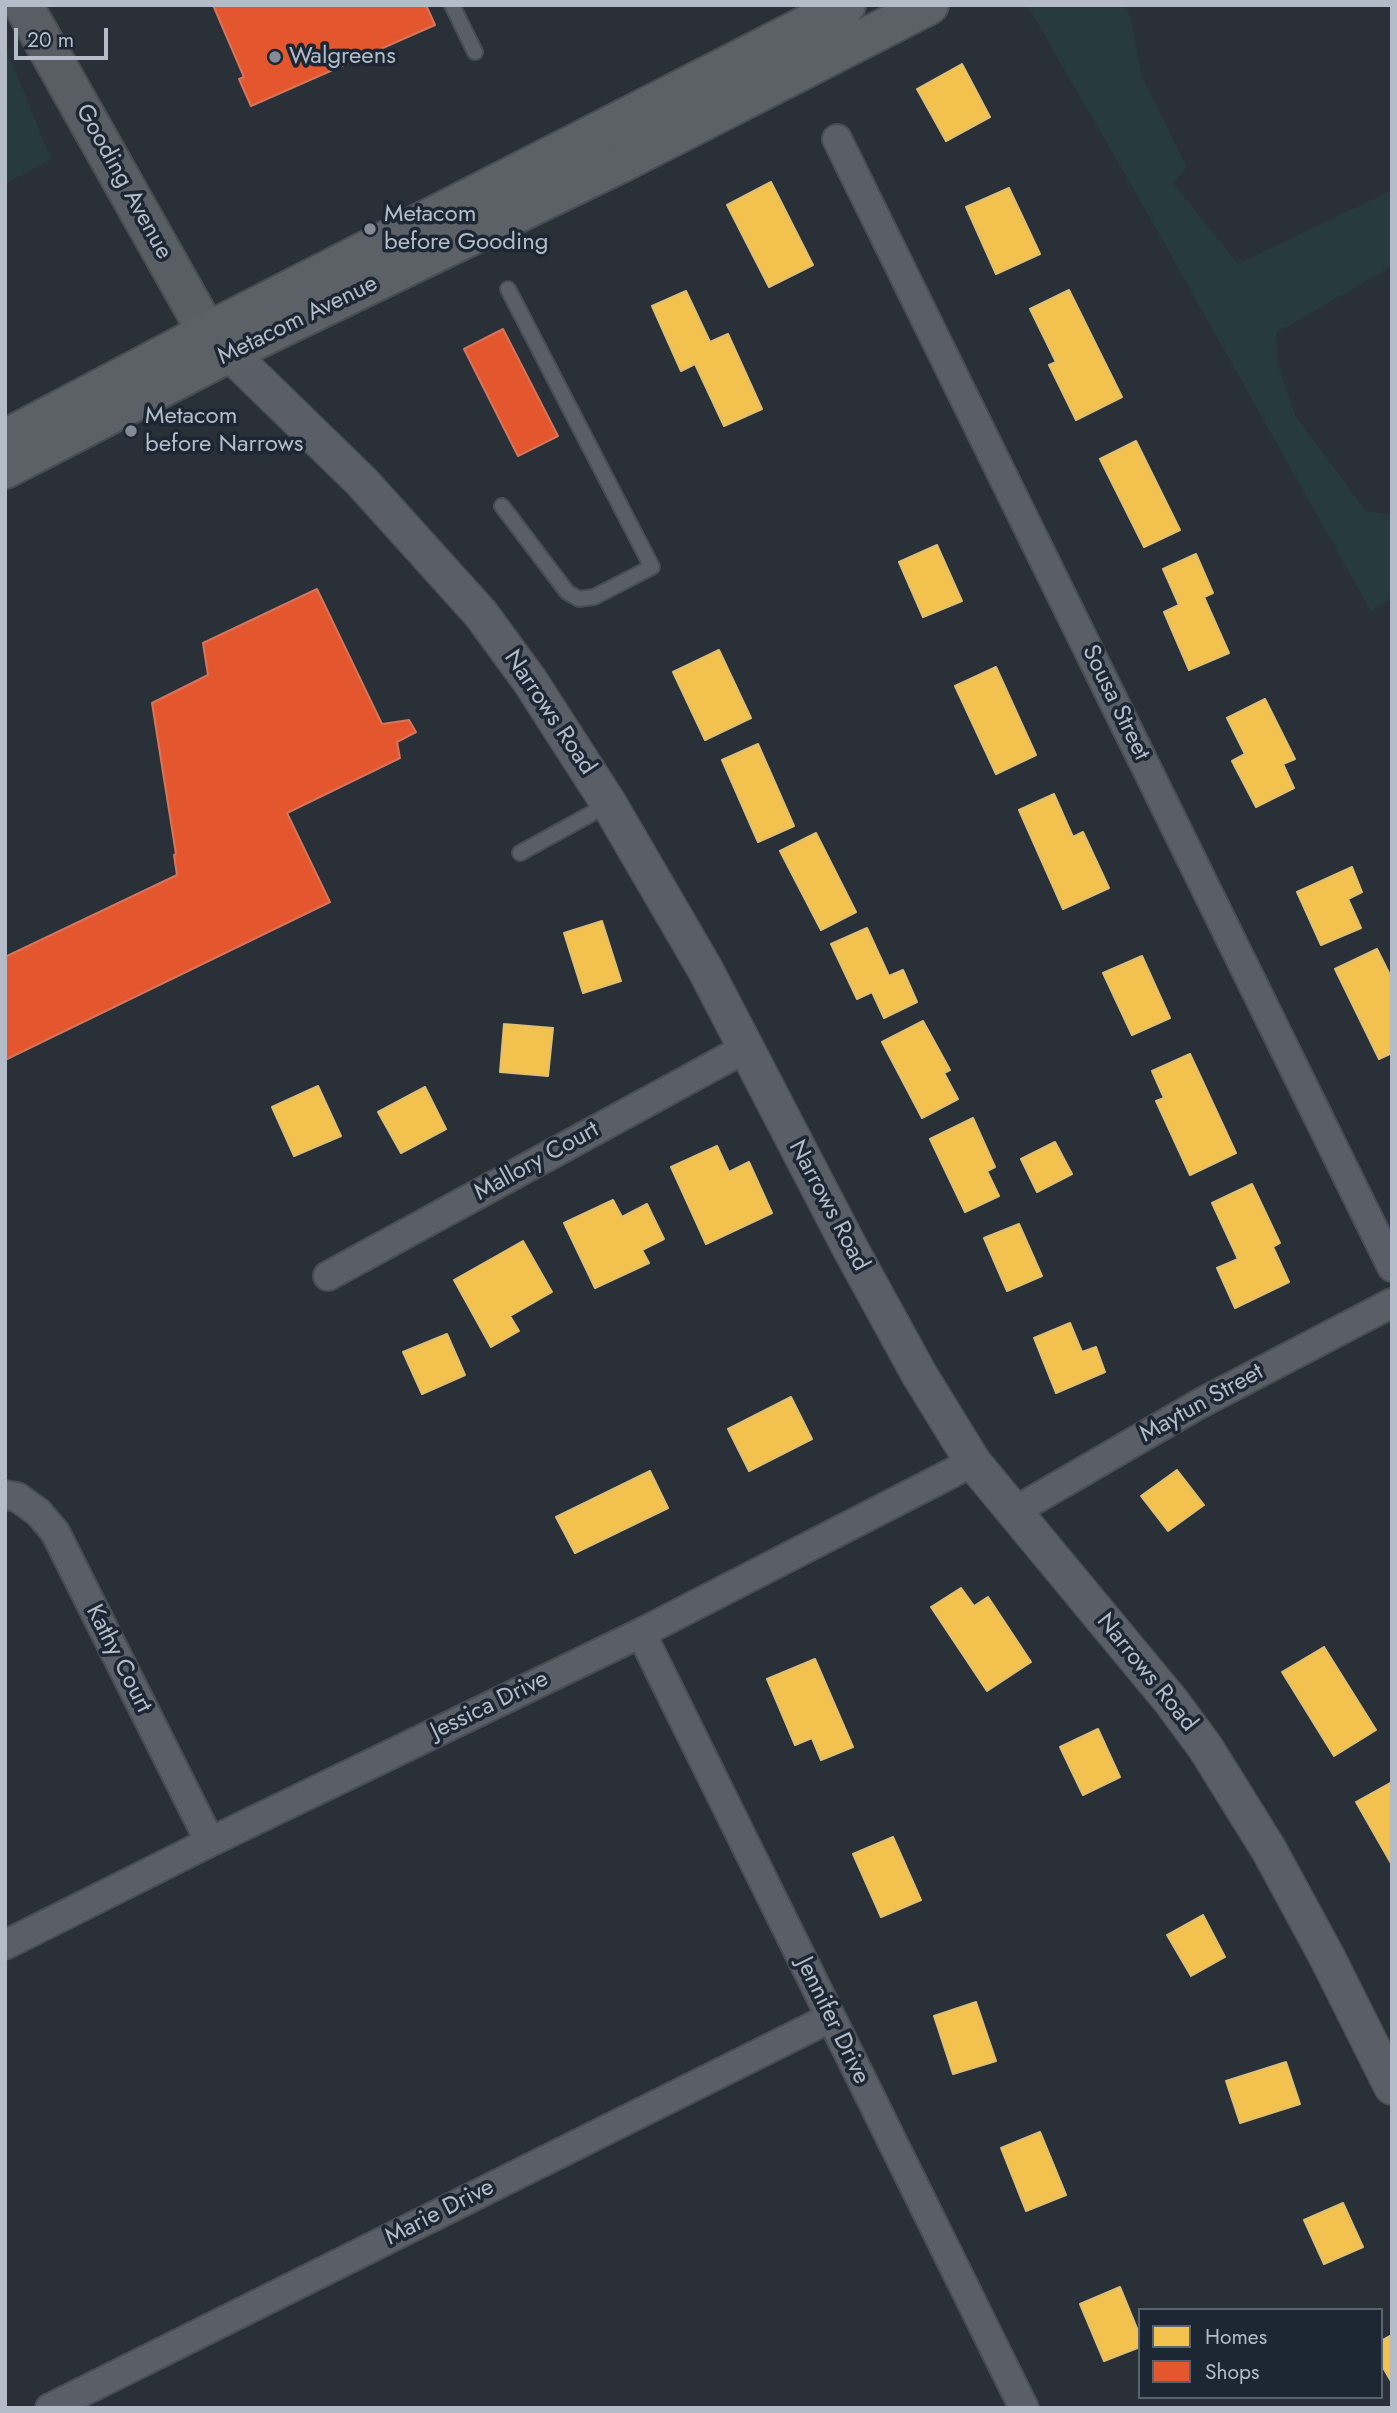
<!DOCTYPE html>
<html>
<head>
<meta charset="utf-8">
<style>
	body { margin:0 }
	#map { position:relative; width:1397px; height:2413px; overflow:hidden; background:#2a3038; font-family:Jost,sans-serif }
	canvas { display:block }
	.frame { position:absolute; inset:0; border:7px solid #b4bcc9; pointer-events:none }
	.legend { position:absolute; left:1138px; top:2308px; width:245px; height:91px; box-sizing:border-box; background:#1d2633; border:2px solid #59626f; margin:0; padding:9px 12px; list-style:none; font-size:21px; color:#b4bcc9 }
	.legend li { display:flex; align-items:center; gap:14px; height:35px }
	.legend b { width:35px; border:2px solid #59626f }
	.scale { position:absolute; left:14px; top:28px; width:94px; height:32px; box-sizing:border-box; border:4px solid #b4bcc9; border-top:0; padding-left:9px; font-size:21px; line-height:24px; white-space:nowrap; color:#b4bcc9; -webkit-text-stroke:5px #1d2633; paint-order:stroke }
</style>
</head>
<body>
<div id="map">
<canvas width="1397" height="2413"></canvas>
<div class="frame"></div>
<ul class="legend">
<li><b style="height:19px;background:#f2c14e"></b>Homes</li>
<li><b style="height:19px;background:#e4572e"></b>Shops</li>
</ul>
<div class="scale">20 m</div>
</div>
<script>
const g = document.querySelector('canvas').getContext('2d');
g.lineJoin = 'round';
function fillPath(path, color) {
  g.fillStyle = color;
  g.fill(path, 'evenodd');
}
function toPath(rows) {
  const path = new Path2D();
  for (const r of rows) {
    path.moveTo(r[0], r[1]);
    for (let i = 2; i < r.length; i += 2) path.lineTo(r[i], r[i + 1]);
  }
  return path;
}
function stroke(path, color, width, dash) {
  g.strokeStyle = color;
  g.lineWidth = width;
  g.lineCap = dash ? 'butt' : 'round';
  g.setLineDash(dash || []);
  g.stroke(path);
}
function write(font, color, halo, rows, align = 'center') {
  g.font = font + ' Jost,sans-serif';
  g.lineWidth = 7;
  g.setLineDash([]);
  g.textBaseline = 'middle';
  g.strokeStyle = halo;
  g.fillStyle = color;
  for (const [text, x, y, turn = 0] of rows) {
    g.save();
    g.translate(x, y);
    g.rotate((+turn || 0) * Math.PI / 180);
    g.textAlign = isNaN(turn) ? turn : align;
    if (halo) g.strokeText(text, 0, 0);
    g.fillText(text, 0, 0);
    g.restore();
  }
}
fillPath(toPath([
	[1027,5,1123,5,1130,15,1141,75,1187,168,1173,183,1238,264,1392,190,1392,266,1276,333,1277,363,1296,417,1366,511,1392,515,1392,598,1371,611,1144,207],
	[5,46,51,159,5,184]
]), '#273a3e');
const homes = toPath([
	[962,64,990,117,946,141,917,89,962,64],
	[771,182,813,265,769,287,727,205,771,182],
	[1009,188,1040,254,996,274,966,207,1009,188],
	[1069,290,1122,397,1076,420,1049,365,1056,362,1030,309,1069,290],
	[686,291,710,342,728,334,762,409,724,426,695,364,681,371,652,306,686,291],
	[1136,441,1180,530,1144,547,1100,459,1136,441],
	[937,545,962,601,923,617,899,562,937,545],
	[1196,554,1213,593,1204,597,1229,653,1189,670,1164,612,1179,605,1163,569,1196,554],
	[719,650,751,718,705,740,673,672,719,650],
	[996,667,1036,755,996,774,955,686,996,667],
	[1265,699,1295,759,1283,764,1294,788,1256,807,1232,761,1245,754,1227,718,1265,699],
	[758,744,794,826,758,842,722,760,758,744],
	[1054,794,1073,837,1083,832,1109,888,1063,909,1019,810,1054,794],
	[816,833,856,912,821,930,780,851,816,833],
	[1352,867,1362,892,1348,899,1361,928,1321,945,1297,892,1352,867],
	[602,921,621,981,583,993,564,933,602,921],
	[867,928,889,976,903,970,917,1002,884,1018,872,992,857,999,831,944,867,928],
	[1377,949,1392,979,1392,1053,1379,1059,1335,969,1377,949],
	[1142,956,1170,1018,1132,1035,1103,973,1142,956],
	[923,1021,950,1070,944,1073,958,1099,922,1118,882,1042,923,1021],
	[504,1024,553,1028,548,1076,500,1072,504,1024],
	[1190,1054,1236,1153,1190,1175,1156,1101,1164,1098,1152,1071,1190,1054],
	[318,1086,341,1136,294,1156,272,1107,318,1086],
	[425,1087,446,1129,401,1153,378,1112,425,1087],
	[973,1118,995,1167,987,1171,999,1196,965,1212,930,1139,973,1118],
	[1055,1142,1072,1174,1037,1192,1021,1159,1055,1142],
	[717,1146,729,1172,749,1162,772,1213,706,1244,671,1167,717,1146],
	[1252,1184,1280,1243,1273,1247,1289,1282,1235,1308,1217,1268,1238,1259,1212,1203,1252,1184],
	[613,1200,622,1217,647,1204,664,1239,642,1250,649,1263,595,1288,564,1223,613,1200],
	[1019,1224,1042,1276,1007,1291,984,1238,1019,1224],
	[523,1241,552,1292,510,1316,519,1331,491,1347,454,1280,523,1241],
	[1070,1323,1082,1352,1096,1347,1105,1372,1056,1393,1034,1338,1070,1323],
	[447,1334,465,1375,422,1394,403,1352,447,1334],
	[791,1397,812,1439,749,1471,728,1429,791,1397],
	[1177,1470,1204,1505,1168,1531,1141,1496,1177,1470],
	[650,1471,668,1508,575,1553,556,1517,650,1471],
	[961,1588,974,1606,988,1597,1031,1662,987,1691,931,1607,961,1588],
	[1324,1647,1376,1730,1334,1756,1282,1672,1324,1647],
	[815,1659,853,1747,821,1760,812,1738,795,1745,767,1679,815,1659],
	[1098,1729,1120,1777,1083,1795,1060,1747,1098,1729],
	[1392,1782,1392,1865,1356,1802,1392,1782],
	[893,1837,921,1900,881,1917,853,1854,893,1837],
	[1203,1915,1225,1957,1191,1976,1167,1935,1203,1915],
	[976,2002,996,2061,953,2074,934,2016,976,2002],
	[1286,2062,1300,2104,1240,2123,1226,2081,1286,2062],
	[1040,2132,1066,2195,1026,2211,1001,2148,1040,2132],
	[1343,2203,1363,2247,1324,2264,1304,2220,1343,2203],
	[1120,2287,1140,2336,1140,2347,1104,2361,1080,2304,1120,2287],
	[1392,2335,1392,2383,1381,2364,1381,2341,1392,2335]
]);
fillPath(homes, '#f2c14e');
stroke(homes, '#dfc073', 2);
const shops = toPath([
	[213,5,426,5,435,25,251,106,239,79,244,77,213,5],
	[503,329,558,436,518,456,464,349,503,329],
	[317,589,382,724,409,720,416,732,397,742,400,758,287,813,330,902,5,1060,5,957,177,875,174,855,176,854,152,703,208,675,203,643,317,589]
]);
fillPath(shops, '#e4572e');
stroke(shops, '#d6755c', 2);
const service = toPath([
	[452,5,475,52],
	[502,506,567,592,579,599,594,597,652,567,508,289],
	[520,853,609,804]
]);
const minor = toPath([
	[837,139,1392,1267],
	[328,1276,746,1048],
	[5,1495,17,1497,38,1512,55,1532,210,1842],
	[1015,1511,1199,1404,1392,1303],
	[641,1633,1024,2408],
	[5,1945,210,1842,641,1633,973,1462],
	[50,2408,830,2018]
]);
const tertiary = toPath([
	[210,334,362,482,481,614,530,681,609,804,705,969,850,1248,919,1374,973,1462,1171,1701,1205,1747,1269,1850,1327,1957,1392,2087]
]);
const secondary = toPath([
	[23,5,207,332]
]);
const primary = toPath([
	[5,439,207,332,846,5],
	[5,469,229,353,621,163,929,5]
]);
stroke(service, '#484c53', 18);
stroke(minor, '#484c53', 32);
stroke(tertiary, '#484c53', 38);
stroke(secondary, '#484c53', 42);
stroke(primary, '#484c55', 42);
stroke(service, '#5a5e66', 14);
stroke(minor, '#5a5e66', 28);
stroke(tertiary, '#5a5e66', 35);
stroke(secondary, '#595d64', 38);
stroke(primary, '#5c6168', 38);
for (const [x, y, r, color] of [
	[275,57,7,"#848b96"],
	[370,229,7,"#848b96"],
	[131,431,7,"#848b96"]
]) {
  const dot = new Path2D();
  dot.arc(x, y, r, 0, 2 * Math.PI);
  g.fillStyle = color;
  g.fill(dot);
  stroke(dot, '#1d2633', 2.5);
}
write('24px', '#b4bcc9', '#1d2633', [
	["Walgreens",289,57],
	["Metacom",384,215],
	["before Gooding",384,243],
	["Metacom",145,417],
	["before Narrows",145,445]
], 'left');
write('24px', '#b4bcc9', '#1d2633', [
	["Gooding Avenue",123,182,61],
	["Metacom Avenue",298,321,-26],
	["Sousa Street",1115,703,64],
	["Narrows Road",549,713,56],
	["Mallory Court",537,1162,-29],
	["Narrows Road",828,1206,62],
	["Maytun Street",1202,1404,-29],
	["Kathy Court",118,1659,63],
	["Narrows Road",1146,1673,51],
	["Jessica Drive",490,1706,-26],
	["Jennifer Drive",832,2021,64],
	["Marie Drive",440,2213,-27]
]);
</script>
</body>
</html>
